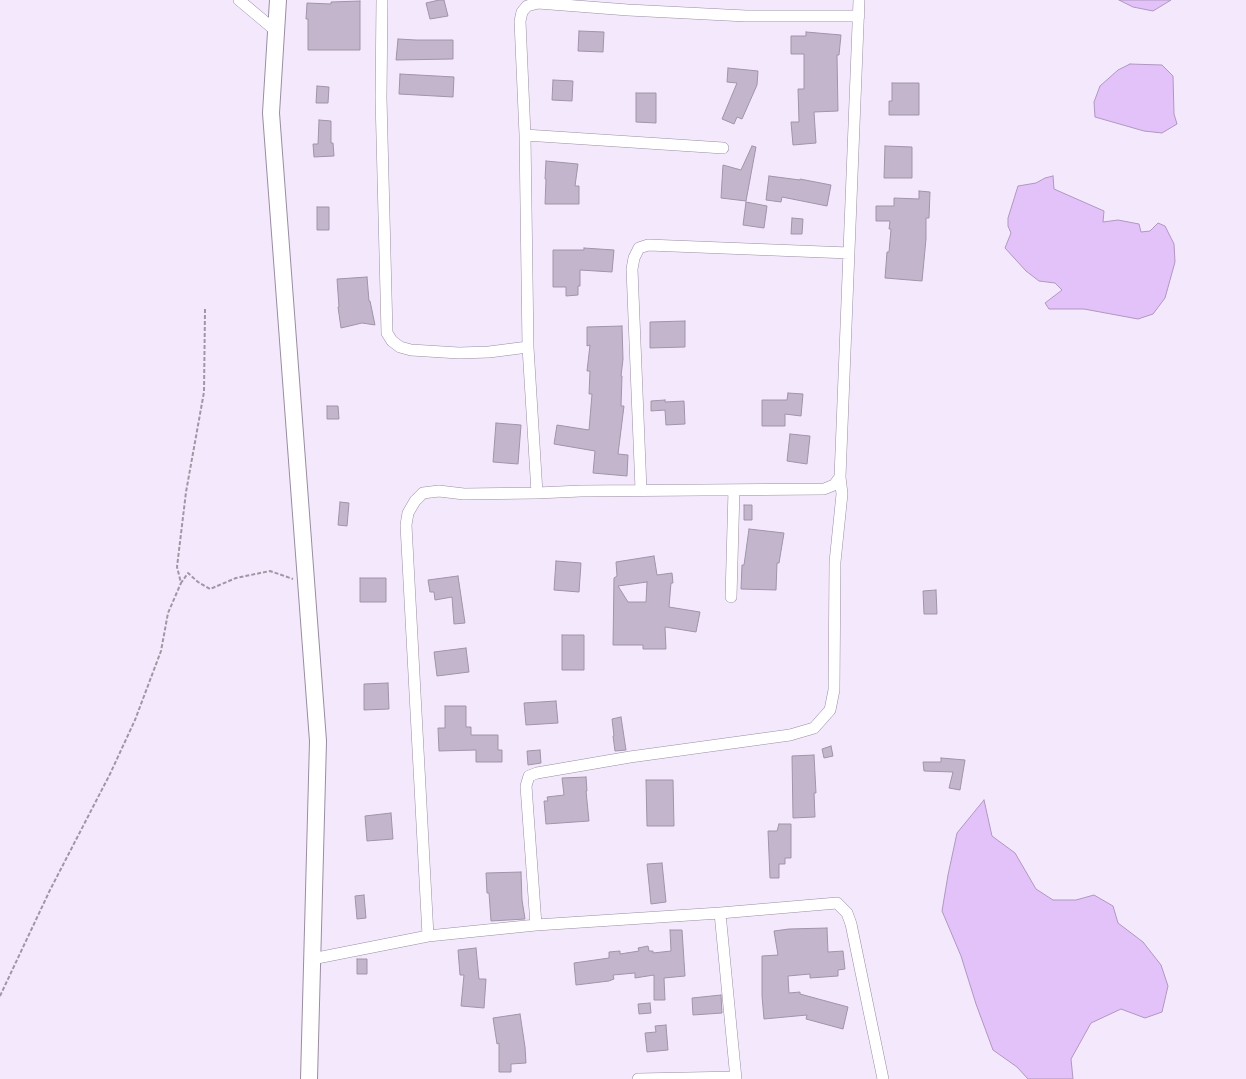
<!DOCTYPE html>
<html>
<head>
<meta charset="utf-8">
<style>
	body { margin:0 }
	canvas { display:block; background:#f4e9fc }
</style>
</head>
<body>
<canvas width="1246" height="1079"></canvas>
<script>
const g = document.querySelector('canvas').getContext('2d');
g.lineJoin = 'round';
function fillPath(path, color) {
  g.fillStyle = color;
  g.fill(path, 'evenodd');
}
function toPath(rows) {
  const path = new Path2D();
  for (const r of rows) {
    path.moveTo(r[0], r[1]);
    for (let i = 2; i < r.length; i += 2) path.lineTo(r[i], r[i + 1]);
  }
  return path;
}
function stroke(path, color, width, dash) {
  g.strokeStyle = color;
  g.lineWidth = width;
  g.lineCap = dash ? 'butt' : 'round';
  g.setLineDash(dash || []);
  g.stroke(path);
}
const water = toPath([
	[1119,0,1171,0,1153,11,1133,7,1119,0],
	[1130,64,1162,65,1173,76,1174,114,1177,124,1162,133,1144,131,1095,117,1094,102,1100,86,1118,70,1130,64],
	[1053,176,1054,189,1104,211,1103,222,1118,220,1139,224,1141,232,1150,231,1158,223,1165,226,1174,244,1175,262,1165,298,1153,314,1138,319,1084,309,1049,309,1045,303,1062,290,1055,283,1039,281,1026,271,1005,248,1011,233,1008,226,1008,218,1018,186,1036,183,1045,178,1053,176],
	[984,800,992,836,1015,853,1036,889,1053,900,1076,900,1094,895,1113,906,1118,923,1143,942,1161,965,1168,986,1162,1012,1145,1018,1121,1009,1091,1023,1071,1059,1073,1079,1028,1079,1017,1067,993,1050,976,1004,961,956,942,911,948,875,957,833,984,800]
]);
fillPath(water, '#e3c2f9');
stroke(water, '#af97c0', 1);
const building = toPath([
	[439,0,444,0,448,16,430,19,426,3,439,0],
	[360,1,360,50,308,50,308,19,306,19,307,3,331,4,331,2,360,1],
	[579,31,604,32,603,52,578,51,579,31],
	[806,32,841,35,839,55,837,55,838,111,814,112,816,143,793,145,791,122,799,122,798,89,804,89,804,54,791,54,791,36,806,36,806,32],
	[398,39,416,40,453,40,453,59,396,60,398,39],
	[728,68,758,71,757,85,742,119,737,117,734,124,722,119,737,83,727,82,728,68],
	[400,74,454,77,453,97,399,94,400,74],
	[553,80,573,81,572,101,552,100,553,80],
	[892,83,919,83,919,115,889,115,889,101,892,101,892,83],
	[317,86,329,87,328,103,316,103,317,86],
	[636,93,656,93,656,123,636,122,636,93],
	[319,120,331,121,331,143,333,143,334,156,314,157,313,144,318,144,319,120],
	[752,146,756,147,746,201,721,198,723,165,741,170,752,146],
	[885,146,912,147,912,178,884,178,885,146],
	[546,161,578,164,575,186,579,186,579,204,545,204,546,179,545,179,546,161],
	[769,176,800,180,800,179,831,185,827,206,782,197,781,202,766,200,769,176],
	[919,191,930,192,929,218,926,218,926,239,922,281,885,278,887,252,889,252,891,229,889,229,890,221,876,221,876,206,894,206,894,198,919,199,919,191],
	[746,202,767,206,764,228,743,225,746,202],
	[317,207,329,207,329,230,317,230,317,207],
	[792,218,803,219,802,234,791,234,792,218],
	[584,248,614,250,612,272,580,270,580,286,578,286,578,295,566,296,566,287,553,287,553,250,584,250,584,248],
	[367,277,369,301,370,301,375,325,362,323,341,328,338,307,339,307,337,279,367,277],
	[685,321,685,347,650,348,650,322,685,321],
	[622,326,623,359,621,376,622,376,621,406,624,406,618,454,628,455,627,476,593,473,595,451,554,444,557,425,589,430,592,394,589,394,590,371,587,371,590,345,587,346,587,327,622,326],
	[788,393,803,394,801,416,785,414,785,426,762,426,762,400,787,400,788,393],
	[665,400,665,402,684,401,685,424,666,425,665,410,651,411,651,401,665,400],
	[327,406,338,406,339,419,327,419,327,406],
	[496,423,521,425,518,464,493,462,496,423],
	[790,434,810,436,807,464,787,461,790,434],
	[340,502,349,503,347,526,338,525,340,502],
	[744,505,752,505,752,520,744,520,744,505],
	[749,529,784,533,779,563,777,563,776,590,741,589,742,565,744,565,749,529],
	[654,556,657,575,672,573,673,583,671,583,669,607,700,612,696,632,665,627,666,649,643,649,643,645,613,645,614,578,617,576,616,562,654,556],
	[647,582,646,602,628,602,618,586,647,582],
	[556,561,581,563,579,592,554,590,556,561],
	[458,576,465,623,454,624,452,597,435,600,434,592,430,592,428,580,458,576],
	[360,578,386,578,386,602,360,602,360,578],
	[936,590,937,614,924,614,923,591,936,590],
	[562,635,584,635,584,670,562,670,562,635],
	[466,648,469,672,437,676,434,652,466,648],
	[388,683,389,709,364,710,364,684,388,683],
	[556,701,558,723,526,725,524,703,556,701],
	[445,706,466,706,466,727,471,727,471,735,498,735,498,750,502,750,502,762,476,762,476,750,439,751,438,728,445,728,445,706],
	[621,717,626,750,615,751,613,736,614,736,612,719,621,717],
	[831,746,833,756,824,758,822,749,831,746],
	[540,750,541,763,528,765,527,751,540,750],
	[814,755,816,793,814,793,815,817,793,818,792,756,814,755],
	[941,758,965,760,960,790,949,788,953,772,924,771,923,762,941,762,941,758],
	[586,777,587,791,586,791,589,821,546,824,544,801,548,801,547,797,564,795,562,778,586,777],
	[646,780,673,780,674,826,647,826,646,780],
	[391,813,393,839,367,841,365,816,391,813],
	[779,824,791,824,791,858,785,858,785,864,779,864,779,878,770,878,768,831,777,831,779,824],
	[662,863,666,902,651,904,647,864,662,863],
	[521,872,522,900,525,919,491,921,489,893,487,893,486,873,521,872],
	[364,895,366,918,357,919,355,896,364,895],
	[827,928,828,952,843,951,845,969,838,970,838,976,810,978,810,974,788,976,789,993,800,992,800,994,848,1007,843,1029,806,1019,807,1015,764,1019,762,996,762,956,778,955,774,931,789,929,827,928],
	[670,930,682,930,685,976,664,978,665,1000,654,1000,654,975,635,978,635,973,613,975,614,979,609,981,576,985,574,963,609,958,609,952,620,951,620,954,639,951,638,948,648,946,649,951,653,951,653,953,671,951,670,930],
	[476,948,479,979,486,979,484,1008,461,1006,464,975,460,975,458,950,476,948],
	[357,959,367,959,367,974,357,974,357,959],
	[721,995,722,1013,693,1015,692,998,721,995],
	[650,1003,651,1013,639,1014,638,1004,650,1003],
	[520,1014,525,1047,526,1063,511,1064,511,1072,499,1072,499,1043,497,1044,493,1018,520,1014],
	[666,1025,668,1050,647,1052,645,1033,656,1032,655,1026,666,1025]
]);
fillPath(building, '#c2b5cc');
stroke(building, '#a194aa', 1);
const minor = toPath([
	[239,0,276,31],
	[382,0,381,98,387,333,392,341,400,347,411,350,459,353,489,352,528,347],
	[525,135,723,148],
	[641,490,632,269,634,258,639,248,648,245,849,253],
	[537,493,528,347,525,135,520,21,522,12,527,6,538,3,628,10,746,16,859,16],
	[731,597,734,490],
	[720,913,736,1079],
	[536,925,526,786,529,776,537,773,630,757,790,735,814,728,830,710,834,690,835,562,842,494,840,477],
	[428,936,406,525,408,513,415,501,423,493,439,491,464,494,537,493,581,491,824,489,834,485,840,477,859,0],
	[312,959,428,936,536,925,720,913,837,903,847,913,851,924,883,1079],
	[638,1079,736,1077]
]);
const secondary = toPath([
	[278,0,271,113,318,741,309,1079]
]);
stroke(minor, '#9a8da3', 12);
stroke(secondary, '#9a8da3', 18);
stroke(toPath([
	[205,309,204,392,186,492,177,567,181,583,188,573,198,582,210,589,236,578,270,571,293,579],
	[0,996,50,890,110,774,135,720,161,651,168,613,181,583]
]), '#9f97a5', 2, [4, 2]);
stroke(minor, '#fff', 11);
stroke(secondary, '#fff', 16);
</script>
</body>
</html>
